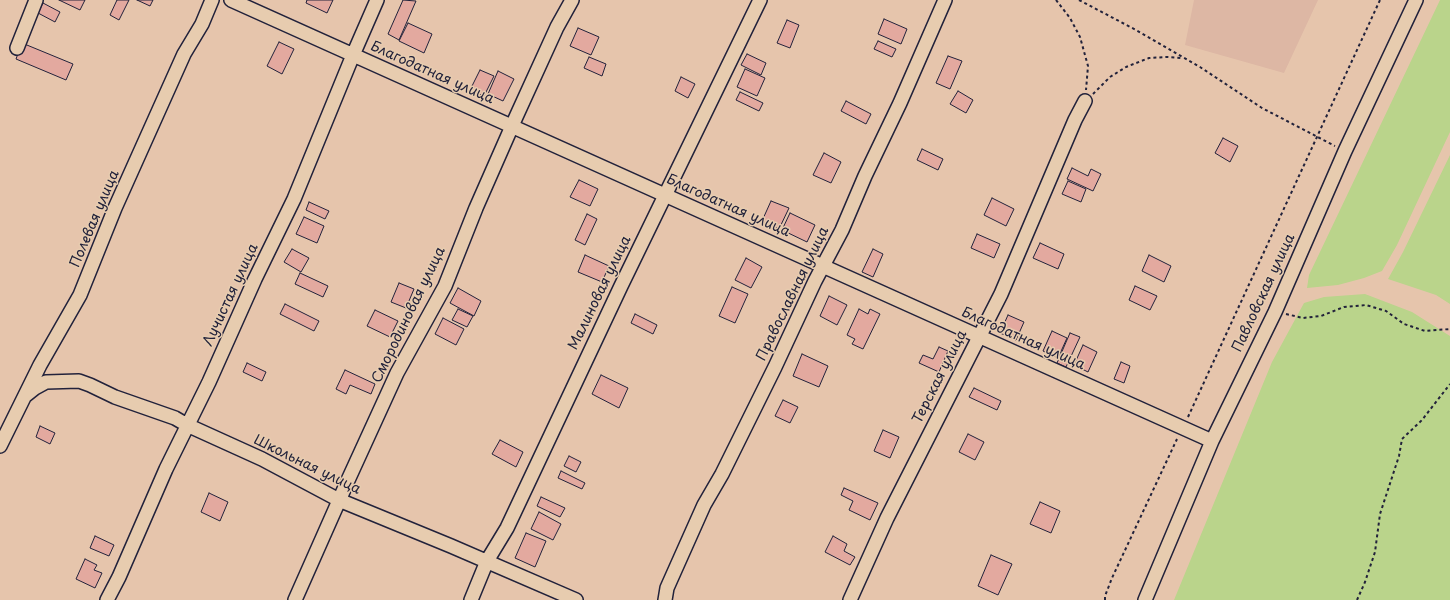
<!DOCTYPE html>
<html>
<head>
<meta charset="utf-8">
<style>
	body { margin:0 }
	canvas { display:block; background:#e6c5ac }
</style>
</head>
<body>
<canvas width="1450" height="600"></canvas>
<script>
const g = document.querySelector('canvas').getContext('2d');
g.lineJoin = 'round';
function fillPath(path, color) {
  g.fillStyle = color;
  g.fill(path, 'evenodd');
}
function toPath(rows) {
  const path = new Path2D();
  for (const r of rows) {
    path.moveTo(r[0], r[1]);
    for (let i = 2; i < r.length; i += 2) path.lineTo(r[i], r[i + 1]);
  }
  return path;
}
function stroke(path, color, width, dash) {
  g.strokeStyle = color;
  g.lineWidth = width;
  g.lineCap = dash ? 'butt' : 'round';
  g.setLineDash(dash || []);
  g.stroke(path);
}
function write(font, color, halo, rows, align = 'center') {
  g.font = font + ' "Playpen Sans",sans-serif';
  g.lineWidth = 3;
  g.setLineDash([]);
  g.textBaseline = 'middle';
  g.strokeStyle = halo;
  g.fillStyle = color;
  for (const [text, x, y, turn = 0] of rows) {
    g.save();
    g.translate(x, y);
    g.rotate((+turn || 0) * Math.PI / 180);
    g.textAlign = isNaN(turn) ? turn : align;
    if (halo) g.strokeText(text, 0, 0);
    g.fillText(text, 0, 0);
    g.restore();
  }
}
fillPath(toPath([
	[1194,0,1318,0,1284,73,1185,45]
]), '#ddb7a4');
fillPath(toPath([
	[1440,0,1450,0,1450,132,1397,245,1382,271,1364,278,1338,285,1307,288,1309,275],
	[1450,155,1450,304,1436,295,1388,279,1403,252],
	[1365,294,1412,312,1450,336,1450,600,1174,600,1272,362,1304,303,1324,297]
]), '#bad48b');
const building = toPath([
	[59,0,85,0,80,10,59,0],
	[117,0,129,0,119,20,110,15,117,0],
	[137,0,153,0,150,6,137,0],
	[307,0,333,0,327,13,306,3,307,0],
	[403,0,416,1,399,40,388,34,403,0],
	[43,3,60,12,55,22,38,13,43,3],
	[884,19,907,29,901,44,878,34,884,19],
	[787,20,799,25,790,48,777,43,787,20],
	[408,23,432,34,424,53,399,41,408,23],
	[578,28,599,37,591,55,570,46,578,28],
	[878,41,896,49,892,57,874,49,878,41],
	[279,42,294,49,282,74,267,66,279,42],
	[22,43,73,64,66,80,16,59,22,43],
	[747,54,766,63,761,75,741,65,747,54],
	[948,56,962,61,950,89,936,83,948,56],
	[589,57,606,64,602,76,584,68,589,57],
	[745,69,765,78,757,96,737,87,745,69],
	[480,70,494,76,484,96,470,90,480,70],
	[498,71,514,79,503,101,488,94,498,71],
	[681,77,695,84,688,98,675,91,681,77],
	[958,91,973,100,966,113,950,104,958,91],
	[740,92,763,103,759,111,736,100,740,92],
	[846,101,871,114,866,124,841,111,846,101],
	[1223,138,1238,146,1230,162,1215,153,1223,138],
	[922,149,943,159,938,170,917,160,922,149],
	[824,153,841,162,831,183,813,175,824,153],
	[1072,168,1088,176,1091,169,1101,174,1093,191,1067,179,1072,168],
	[579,180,598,189,590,206,570,197,579,180],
	[1068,181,1086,189,1081,202,1062,194,1068,181],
	[992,198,1014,209,1006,226,984,215,992,198],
	[771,201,789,208,779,229,762,221,771,201],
	[309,202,329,211,325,219,306,210,309,202],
	[790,213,815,225,807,242,782,230,790,213],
	[587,214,597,219,585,245,575,240,587,214],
	[304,217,324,226,317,243,296,234,304,217],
	[977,234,1000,244,994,258,971,248,977,234],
	[1040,243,1064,254,1058,269,1033,258,1040,243],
	[292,249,309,258,301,272,284,262,292,249],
	[873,249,883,254,873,277,862,272,873,249],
	[585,255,609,266,602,282,578,272,585,255],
	[1149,255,1171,266,1164,282,1142,271,1149,255],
	[746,258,762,267,751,288,735,280,746,258],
	[300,273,328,286,323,297,295,284,300,273],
	[399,283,414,289,406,308,391,302,399,283],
	[1135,286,1157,296,1150,310,1129,300,1135,286],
	[732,287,748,294,735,323,719,316,732,287],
	[458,288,481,301,474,316,450,303,458,288],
	[829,296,847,305,837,325,820,316,829,296],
	[285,304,319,321,314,331,280,314,285,304],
	[458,309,473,316,467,327,452,320,458,309],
	[859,309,868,314,870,309,880,314,863,349,852,344,855,339,847,335,859,309],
	[375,310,398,321,390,337,367,326,375,310],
	[635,314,657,325,653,334,631,323,635,314],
	[1008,315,1024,322,1016,340,1000,333,1008,315],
	[443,318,464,329,456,345,435,334,443,318],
	[1052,331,1067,338,1058,358,1043,351,1052,331],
	[1070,333,1080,337,1066,367,1057,363,1070,333],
	[1083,345,1097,352,1088,372,1074,365,1083,345],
	[939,347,948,351,939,372,919,363,923,355,933,359,939,347],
	[802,354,828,366,819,387,793,376,802,354],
	[1121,362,1130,366,1124,383,1114,379,1121,362],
	[247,363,266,372,262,381,243,372,247,363],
	[345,370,375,384,371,394,350,385,346,394,336,389,345,370],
	[601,375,628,388,619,408,592,394,601,375],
	[974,388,1001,401,997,410,969,397,974,388],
	[783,400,798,407,790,423,775,416,783,400],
	[40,426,55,433,50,444,36,437,40,426],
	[883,430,899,437,890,458,874,451,883,430],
	[968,434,984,442,975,460,959,452,968,434],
	[500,440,523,452,516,467,492,454,500,440],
	[569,456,581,462,576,472,564,466,569,456],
	[561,471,585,483,582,489,558,478,561,471],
	[844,488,878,503,870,520,849,510,853,501,841,495,844,488],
	[209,493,228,502,220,521,201,512,209,493],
	[541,497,565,508,560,517,537,506,541,497],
	[1040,502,1060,511,1051,533,1030,524,1040,502],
	[539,512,561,524,553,540,531,529,539,512],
	[526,533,546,541,535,567,515,558,526,533],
	[95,536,114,545,109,556,90,548,95,536],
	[833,536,847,544,844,551,855,557,850,565,825,552,833,536],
	[991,555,1012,564,998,595,978,586,991,555],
	[85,559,97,565,94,570,102,573,95,588,76,579,85,559]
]);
fillPath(building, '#e3a99f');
stroke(building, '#22223b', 1);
const minor = toPath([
	[231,0,1212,441],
	[17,48,36,0],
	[25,396,35,388,46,382,79,381,90,385,115,397,175,418,187,425,262,459,339,500,451,546,576,600],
	[0,446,40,365,80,295,115,208,184,54,202,24,212,0],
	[107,600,119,577,166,469,209,382,255,279,294,199,353,55,377,0],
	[295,600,349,478,397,373,445,286,476,208,516,117,557,27,572,0],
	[471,600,487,561,507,528,621,286,760,0],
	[665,600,667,588,704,505,722,474,775,367,815,281,842,230,865,176,900,103,945,0],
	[850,600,887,518,1001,294,1075,120,1085,101],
	[1145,600,1212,441,1275,312,1345,151,1416,0]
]);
stroke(minor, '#22223b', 16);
stroke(toPath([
	[1056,0,1070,18,1080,37,1088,66,1086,90],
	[1079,0,1136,30,1200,67,1262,108,1335,146],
	[1093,94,1110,77,1126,67,1149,58,1167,57,1181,58],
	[1286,314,1303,318,1321,316,1344,307,1366,305,1386,311,1404,324,1425,331,1450,329],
	[1188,417,1380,0],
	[1105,600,1105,596,1112,578,1177,439],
	[1357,600,1365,582,1375,552,1380,514,1399,456,1402,439,1422,420,1450,384]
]), '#22223b', 2, [3, 3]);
stroke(minor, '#e7ccaf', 13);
write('14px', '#22223b', '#e7ccaf', [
	["Благодатная улица",432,73,24],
	["Благодатная улица",728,206,24],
	["Полевая улица",95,219,-67],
	["Малиновая улица",600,293,-64],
	["Павловская улица",1264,293,-65],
	["Православная улица",793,294,-64],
	["Лучистая улица",231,295,-65],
	["Смородиновая улица",409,315,-64],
	["Благодатная улица",1023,339,24],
	["Терская улица",940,377,-63],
	["Школьная улица",307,465,26]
]);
</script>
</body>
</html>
